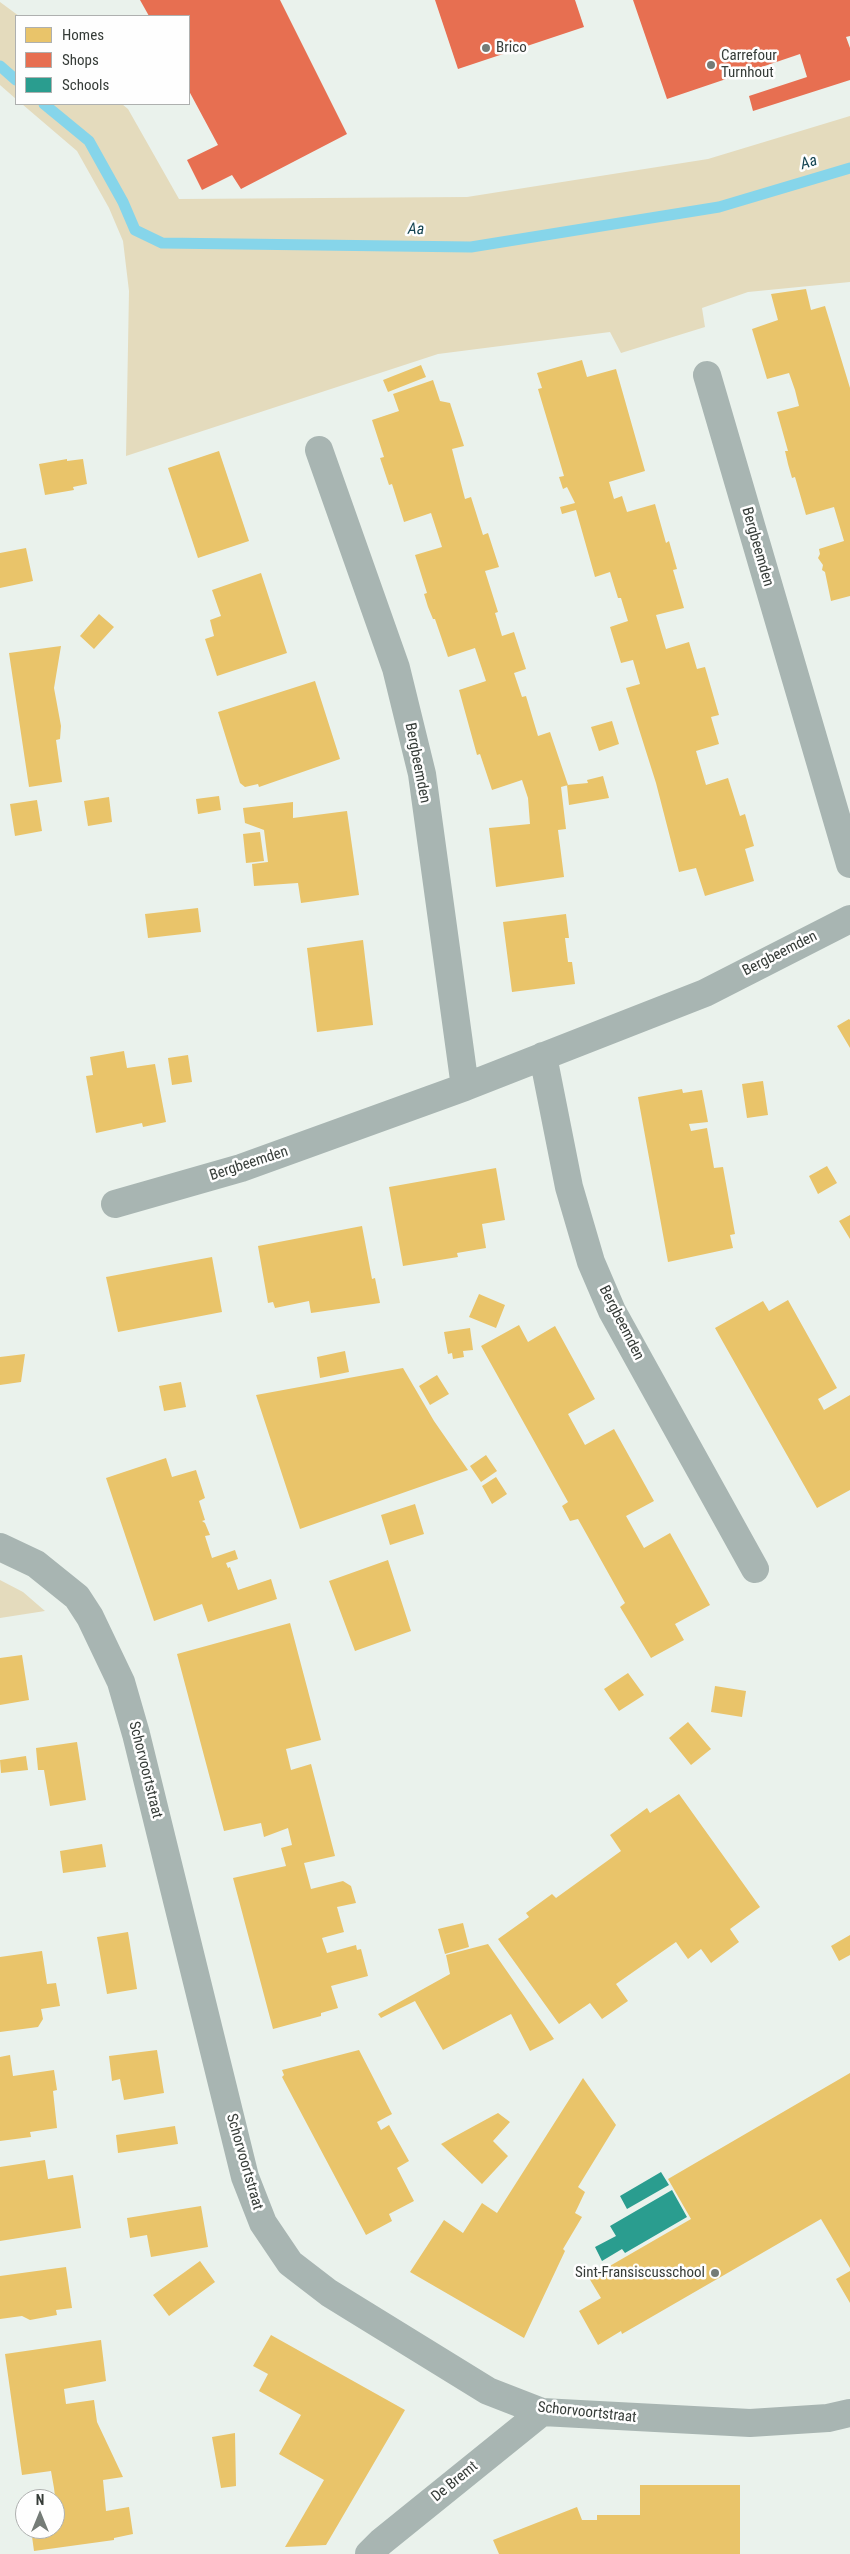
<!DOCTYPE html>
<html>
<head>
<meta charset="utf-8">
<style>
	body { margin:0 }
	#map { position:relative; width:850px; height:2554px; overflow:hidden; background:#eaf2ec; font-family:"Roboto Condensed",sans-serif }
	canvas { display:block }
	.legend { position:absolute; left:15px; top:15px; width:175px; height:90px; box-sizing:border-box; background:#fefefe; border:1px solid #aeb0af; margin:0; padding:6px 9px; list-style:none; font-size:15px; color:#363c38 }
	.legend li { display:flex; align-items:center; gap:10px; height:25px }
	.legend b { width:25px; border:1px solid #aeb0af }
	.north { position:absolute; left:15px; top:2489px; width:50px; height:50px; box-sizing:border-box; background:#fefefe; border:1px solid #aeb0af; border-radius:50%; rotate:0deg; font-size:14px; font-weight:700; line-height:20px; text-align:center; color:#363c38 }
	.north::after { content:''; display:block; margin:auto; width:18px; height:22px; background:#757c77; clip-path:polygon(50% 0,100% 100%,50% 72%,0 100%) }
</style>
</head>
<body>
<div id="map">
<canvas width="850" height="2554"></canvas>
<ul class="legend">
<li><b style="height:14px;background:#e9c46a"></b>Homes</li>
<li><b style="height:14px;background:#e76f51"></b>Shops</li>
<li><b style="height:14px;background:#2a9d8f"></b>Schools</li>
</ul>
<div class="north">N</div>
</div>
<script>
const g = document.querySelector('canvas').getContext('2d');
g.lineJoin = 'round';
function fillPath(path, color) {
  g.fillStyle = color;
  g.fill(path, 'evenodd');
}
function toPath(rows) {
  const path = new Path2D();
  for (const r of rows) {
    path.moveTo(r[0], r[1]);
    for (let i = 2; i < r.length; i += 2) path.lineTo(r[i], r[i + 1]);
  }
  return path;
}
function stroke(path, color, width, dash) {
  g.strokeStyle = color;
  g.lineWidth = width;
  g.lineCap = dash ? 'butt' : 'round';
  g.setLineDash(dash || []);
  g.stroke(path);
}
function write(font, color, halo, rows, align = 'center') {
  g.font = font + ' "Roboto Condensed",sans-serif';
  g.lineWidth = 5;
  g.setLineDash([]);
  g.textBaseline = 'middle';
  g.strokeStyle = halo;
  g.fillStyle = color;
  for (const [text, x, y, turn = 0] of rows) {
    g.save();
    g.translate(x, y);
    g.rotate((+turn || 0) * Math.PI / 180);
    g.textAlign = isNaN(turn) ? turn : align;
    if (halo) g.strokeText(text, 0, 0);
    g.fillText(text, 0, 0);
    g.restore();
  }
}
fillPath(toPath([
	[0,2,19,16,16,16,16,99,0,85],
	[22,104,122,104,128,109,179,199,467,197,708,159,850,116,850,282,748,292,702,308,705,327,621,353,610,332,438,354,126,456,129,291,123,241,109,208,77,151],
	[0,1580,23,1592,45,1611,0,1618]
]), '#e4dbbd');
fillPath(toPath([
	[806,289,811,310,825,306,850,388,850,596,831,601,825,572,822,570,823,565,818,558,820,554,819,549,844,541,834,507,806,515,795,477,792,478,788,464,785,451,788,451,777,412,799,406,795,390,789,373,767,379,752,329,778,320,771,294],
	[582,360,587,377,616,369,645,471,609,482,614,499,622,496,627,512,655,504,666,543,669,541,677,569,673,570,684,608,656,615,666,649,689,642,697,669,705,667,719,715,711,717,719,744,696,751,706,785,728,778,740,816,745,814,754,846,745,849,754,881,705,896,696,868,679,872,656,783,626,688,640,684,633,660,621,663,610,627,628,621,621,598,618,598,610,572,595,577,576,510,562,514,560,507,575,503,567,487,563,489,559,477,564,476,538,389,542,388,537,373],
	[421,365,426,377,388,392,383,380],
	[433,380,440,401,450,403,464,446,452,449,465,499,471,497,483,535,488,533,499,567,485,571,498,612,495,613,502,636,514,632,526,669,514,673,522,697,526,696,538,736,550,732,568,785,561,787,566,829,558,830,564,877,496,887,489,828,530,824,528,798,522,780,492,790,480,754,477,755,459,690,486,681,475,648,448,657,435,619,433,619,428,607,424,594,427,593,415,555,442,547,431,513,404,522,392,484,389,485,380,458,384,457,372,420,399,411,393,394],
	[219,451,249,541,198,558,168,468],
	[67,459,67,461,83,459,87,484,73,487,74,490,45,495,39,464],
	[26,548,33,581,0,588,0,553],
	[261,573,287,653,217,676,205,639,214,636,210,620,221,616,212,590],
	[99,614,114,627,94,649,80,636],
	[61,646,54,688,61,726,60,739,56,740,62,782,29,787,9,653],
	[315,681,340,759,259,787,258,784,245,787,240,783,218,712],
	[612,721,619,744,599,751,591,727],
	[603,776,609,798,569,805,567,785,588,783,587,780],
	[219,796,221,810,198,814,196,799],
	[109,797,112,822,88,826,84,801],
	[37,800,42,831,15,836,10,804],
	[293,802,293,818,347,811,359,895,301,903,298,883,254,886,252,864,268,862,264,830,245,823,243,808],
	[260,832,264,861,246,863,243,834],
	[198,908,201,932,148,938,145,914],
	[566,914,569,938,565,938,568,962,572,962,575,984,512,992,503,922],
	[363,940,373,1025,317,1032,307,948],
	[849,1019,850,1020,850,1048,837,1026],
	[124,1051,127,1068,155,1064,166,1122,143,1127,142,1123,96,1133,86,1076,93,1075,90,1057],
	[188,1055,192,1082,172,1085,168,1058],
	[763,1081,768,1115,747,1118,742,1084],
	[682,1089,683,1093,702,1090,708,1122,689,1124,691,1131,707,1128,714,1168,723,1167,735,1234,730,1235,733,1248,668,1262,638,1097],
	[827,1166,837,1183,818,1194,809,1176],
	[496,1168,505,1220,482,1224,486,1248,457,1253,458,1257,403,1266,389,1187],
	[850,1215,850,1239,839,1221],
	[362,1226,372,1279,375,1278,380,1303,311,1313,309,1301,275,1308,273,1302,268,1303,258,1246],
	[212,1257,222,1312,118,1332,106,1277],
	[479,1294,505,1305,496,1328,469,1317],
	[788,1300,837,1388,818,1399,824,1410,850,1395,850,1490,817,1508,715,1328,763,1301,769,1311],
	[519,1325,528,1342,555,1326,595,1399,568,1414,585,1445,614,1429,654,1501,626,1516,644,1548,670,1533,710,1605,675,1624,684,1640,651,1658,620,1607,625,1603,578,1519,570,1521,562,1506,568,1502,481,1346],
	[470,1328,473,1350,463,1351,464,1357,453,1359,452,1353,448,1354,444,1332],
	[345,1351,349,1372,320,1378,317,1357],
	[25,1354,21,1382,0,1385,0,1357],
	[403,1368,434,1421,468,1470,300,1529,256,1395],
	[437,1375,449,1394,430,1405,419,1386],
	[181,1382,186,1407,164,1411,159,1386],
	[486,1455,497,1471,481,1482,470,1466],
	[166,1458,172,1477,196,1470,205,1498,199,1501,205,1520,202,1521,205,1523,210,1535,205,1536,212,1558,235,1550,238,1559,226,1563,228,1568,230,1567,238,1590,271,1579,277,1599,208,1622,202,1604,154,1621,106,1478],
	[496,1477,507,1494,492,1504,482,1486],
	[415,1504,424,1534,390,1545,381,1515],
	[388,1560,411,1631,355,1651,329,1581],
	[290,1623,321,1740,286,1749,291,1770,311,1764,335,1856,304,1863,311,1889,343,1881,351,1886,356,1903,337,1907,344,1932,322,1938,327,1953,356,1945,357,1950,361,1949,368,1976,331,1986,338,2008,321,2013,321,2016,273,2029,233,1878,286,1866,281,1848,292,1845,288,1828,264,1837,261,1823,224,1831,177,1654],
	[22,1655,29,1700,0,1705,0,1658],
	[628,1673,644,1695,619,1711,604,1689],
	[715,1686,746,1691,742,1717,711,1712],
	[688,1722,711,1749,691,1765,669,1738],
	[77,1742,86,1800,50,1806,44,1770,38,1770,36,1748],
	[26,1756,28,1770,1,1773,0,1760],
	[679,1794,760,1907,730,1929,739,1942,711,1963,701,1949,688,1959,676,1942,616,1984,628,2001,602,2019,590,2003,559,2024,498,1939,529,1917,526,1913,552,1894,556,1898,621,1851,610,1835,647,1808,650,1813],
	[102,1844,106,1867,63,1873,60,1851],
	[463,1923,469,1947,445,1954,438,1929],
	[128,1932,137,1989,107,1994,97,1937],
	[850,1935,850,1955,839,1961,831,1946],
	[488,1944,554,2039,530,2051,511,2014,443,2050,415,2001,381,2018,378,2014,450,1974,446,1955],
	[42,1951,47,1984,56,1983,60,2006,41,2009,43,2019,38,2027,0,2032,0,1957],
	[157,2050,164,2093,124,2100,120,2079,112,2081,109,2056],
	[359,2050,392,2114,377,2122,381,2130,389,2125,409,2161,397,2168,414,2201,389,2214,392,2221,366,2235,282,2077,284,2075,282,2070],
	[10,2055,13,2076,54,2070,57,2090,53,2091,57,2128,30,2132,31,2137,0,2141,0,2057],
	[850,2073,850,2268,821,2219,622,2334,621,2331,598,2345,579,2311,601,2298,589,2278,691,2219,668,2179],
	[583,2078,616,2125,578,2187,585,2192,575,2213,582,2217,563,2249,565,2251,524,2338,410,2272,444,2220,463,2233,482,2203,497,2213],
	[498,2113,510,2122,493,2141,508,2156,482,2184,441,2144],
	[175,2126,178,2144,118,2153,116,2135],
	[45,2160,48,2179,73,2175,81,2228,0,2241,0,2167],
	[201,2206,208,2247,151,2257,147,2235,130,2238,127,2218],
	[200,2261,215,2282,169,2316,153,2295],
	[66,2267,72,2308,56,2310,57,2315,30,2320,22,2316,0,2319,0,2276],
	[850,2271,850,2303,836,2279],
	[271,2335,405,2410,326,2545,285,2547,324,2480,279,2454,301,2415,259,2391,268,2374,253,2366],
	[101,2340,106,2381,64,2389,66,2404,94,2400,97,2422,123,2477,103,2480,106,2511,129,2507,133,2534,114,2538,114,2540,34,2551,31,2529,55,2529,56,2505,54,2488,51,2471,22,2475,5,2354],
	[235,2433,236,2486,221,2488,212,2437],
	[640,2485,740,2485,740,2554,499,2554,493,2540,577,2507,582,2520,597,2520,597,2515,640,2515]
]), '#e9c46a');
fillPath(toPath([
	[140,0,280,0,347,134,241,189,232,175,202,190,187,160,218,145,189,91,189,16,149,16],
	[435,0,575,0,584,27,458,69],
	[633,0,850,0,850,36,846,37,850,48,850,80,753,111,749,96,807,77,800,54,667,99]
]), '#e76f51');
fillPath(toPath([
	[661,2172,669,2185,627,2209,620,2196],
	[672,2190,687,2217,625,2253,622,2249,602,2261,595,2247,616,2236,610,2226]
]), '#2a9d8f');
stroke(toPath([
	[0,66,16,80],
	[44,104,89,141,123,202,135,230,162,243,471,247,719,207,850,168]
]), '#86d5ea', 11);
stroke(toPath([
	[707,375,850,864],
	[319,450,396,668,422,774,465,1087],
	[543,1056,569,1187,591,1262,612,1311,755,1569],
	[115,1204,241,1168,465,1087,705,993,850,919],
	[0,1547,36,1564,77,1597,90,1617,121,1682,136,1734,245,2177,263,2223,290,2263,329,2293,488,2391,542,2412,750,2423,828,2418,850,2413],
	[369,2554,381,2542,542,2412]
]), '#a8b5b2', 28);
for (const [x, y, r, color] of [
	[486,48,5,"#757c77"],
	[711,65,5,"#757c77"],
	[715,2273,5,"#757c77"]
]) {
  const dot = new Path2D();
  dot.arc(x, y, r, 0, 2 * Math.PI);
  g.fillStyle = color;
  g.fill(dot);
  stroke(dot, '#fefefe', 2);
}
write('15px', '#363c38', '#fefefe', [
	["Brico",496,48],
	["Carrefour",721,56],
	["Turnhout",721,73],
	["Sint-Fransiscusschool",705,2273,"right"]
], 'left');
write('15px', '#363c38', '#fefefe', [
	["Bergbeemden",757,547,74],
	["Bergbeemden",417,763,79],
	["Bergbeemden",780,954,-27],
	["Bergbeemden",249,1164,-18],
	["Bergbeemden",621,1323,63],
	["Schorvoortstraat",145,1770,76],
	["Schorvoortstraat",244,2162,74],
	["Schorvoortstraat",587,2413,6],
	["De Bremt",455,2482,-39]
]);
write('italic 16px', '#144452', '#fefefe', [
	["Aa",809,163,-17],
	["Aa",416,230,1]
]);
</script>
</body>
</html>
